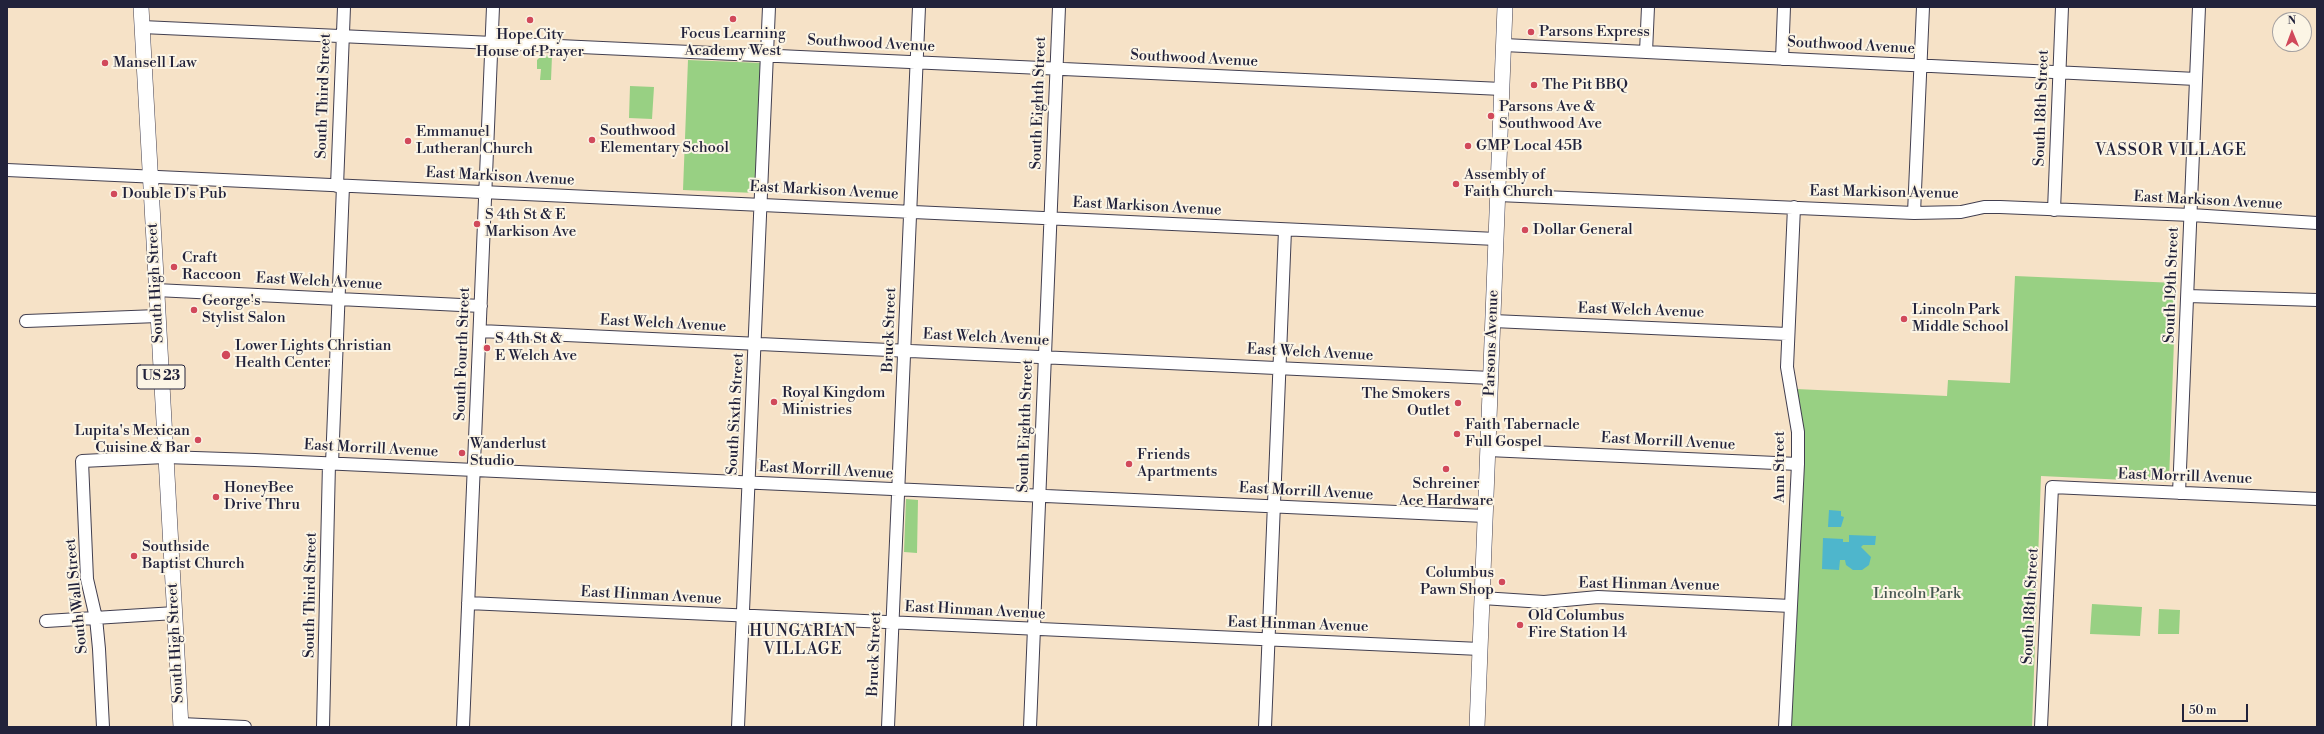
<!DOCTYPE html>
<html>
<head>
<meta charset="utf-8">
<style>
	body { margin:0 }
	#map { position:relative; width:2324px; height:734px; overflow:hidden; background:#f6e2c7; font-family:"Libre Bodoni",serif }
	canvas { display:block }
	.frame { position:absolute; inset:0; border:8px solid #22223b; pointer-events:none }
	.north { position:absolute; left:2272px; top:12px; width:40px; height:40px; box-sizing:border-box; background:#fcf5e5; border:1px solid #a5a1a1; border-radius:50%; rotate:359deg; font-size:11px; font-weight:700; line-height:16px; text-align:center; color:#22223b }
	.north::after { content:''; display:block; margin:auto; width:14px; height:18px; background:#d1495b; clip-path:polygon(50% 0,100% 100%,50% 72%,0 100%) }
	.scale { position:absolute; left:2182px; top:704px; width:66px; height:18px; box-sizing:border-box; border:2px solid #22223b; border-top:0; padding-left:5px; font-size:12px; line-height:14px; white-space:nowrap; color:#22223b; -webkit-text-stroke:3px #fcf5e5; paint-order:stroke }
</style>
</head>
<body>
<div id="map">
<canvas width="2324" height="734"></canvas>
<div class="frame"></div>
<div class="north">N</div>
<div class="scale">50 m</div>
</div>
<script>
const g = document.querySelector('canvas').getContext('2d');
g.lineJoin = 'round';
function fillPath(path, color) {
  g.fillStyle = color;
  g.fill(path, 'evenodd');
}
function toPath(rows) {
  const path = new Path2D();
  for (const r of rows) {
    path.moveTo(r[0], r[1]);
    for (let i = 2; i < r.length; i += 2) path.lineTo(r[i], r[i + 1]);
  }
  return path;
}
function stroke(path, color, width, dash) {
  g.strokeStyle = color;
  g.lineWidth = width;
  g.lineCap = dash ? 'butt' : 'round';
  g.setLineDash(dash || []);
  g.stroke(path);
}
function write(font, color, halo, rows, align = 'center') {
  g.font = font + ' "Libre Bodoni",serif';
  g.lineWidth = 4;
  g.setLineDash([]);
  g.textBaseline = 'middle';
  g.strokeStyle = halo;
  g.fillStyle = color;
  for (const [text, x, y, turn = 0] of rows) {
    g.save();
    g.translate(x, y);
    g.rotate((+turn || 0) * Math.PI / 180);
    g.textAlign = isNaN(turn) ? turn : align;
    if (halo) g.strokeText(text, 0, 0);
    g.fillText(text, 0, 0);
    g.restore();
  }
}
fillPath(toPath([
	[542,55,552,56,551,80,540,80,541,69,537,69,537,60],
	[688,60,761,63,756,193,683,190],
	[630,86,654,87,652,119,629,118],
	[2015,276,2176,283,2169,482,2041,476,2032,727,1790,727,1803,428,1796,389,1947,396,1948,380,2010,383],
	[906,499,918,500,917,553,904,552],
	[2092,604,2142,607,2140,636,2090,634],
	[2159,609,2180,610,2179,634,2158,634]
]), '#98d083');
fillPath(toPath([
	[1829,510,1841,511,1841,516,1844,517,1841,527,1828,527],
	[1849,535,1876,536,1875,545,1863,545,1861,547,1871,557,1869,565,1862,570,1853,570,1846,565,1845,560,1840,560,1839,570,1822,569,1823,538,1843,539,1843,542,1849,542]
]), '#4eb6cc');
const minor = toPath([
	[142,27,1502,89],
	[1504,45,2196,79],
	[1646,52,1648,7],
	[1782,59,1784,7],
	[7,170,1496,239],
	[337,186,344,7],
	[1498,195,1914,213,1961,212,1984,207,2000,207,2191,215,2317,223],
	[2054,210,2062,7],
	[1914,213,1923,7],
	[156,290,481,306],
	[2188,296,2317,300],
	[26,321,158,316],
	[1493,321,1787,334],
	[480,331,1491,378],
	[1488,450,1798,464],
	[332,464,343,186],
	[2179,493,2199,7],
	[1482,598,1544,602,1598,597,1791,606],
	[468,603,1480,649],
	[46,621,175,613],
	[181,724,245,727],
	[103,727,99,649,96,618,87,579,82,461,165,457,255,460,1485,516],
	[323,727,329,463],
	[463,727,493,7],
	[738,727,769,7],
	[888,727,919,7],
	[1030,727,1059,7],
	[1265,727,1285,230],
	[1785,727,1798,464,1798,432,1787,367,1794,207],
	[2041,727,2052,487,2317,499]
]);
const major = toPath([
	[141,7,181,727],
	[1477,727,1505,7]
]);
stroke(minor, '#423f50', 14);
stroke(major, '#423f50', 16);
stroke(minor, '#fff', 12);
stroke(major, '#fff', 15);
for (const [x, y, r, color] of [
	[733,19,4,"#d1495b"],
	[530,20,4,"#d1495b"],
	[1531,32,4,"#d1495b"],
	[105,63,4,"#d1495b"],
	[1534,85,4,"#d1495b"],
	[1491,116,4,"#d1495b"],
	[592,140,4,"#d1495b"],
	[408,141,4,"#d1495b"],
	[1468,146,4,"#d1495b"],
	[1456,184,4,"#d1495b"],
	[114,194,4,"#d1495b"],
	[477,224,4,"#d1495b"],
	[1525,230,4,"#d1495b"],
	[174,267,4,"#d1495b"],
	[194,310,4,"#d1495b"],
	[1904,319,4,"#d1495b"],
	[487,348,4,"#d1495b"],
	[226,355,5,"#d1495b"],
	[774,402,4,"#d1495b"],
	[1458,403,4,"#d1495b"],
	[1457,434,4,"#d1495b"],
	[198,440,4,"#d1495b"],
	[462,453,4,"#d1495b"],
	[1129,464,4,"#d1495b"],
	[1446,469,4,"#d1495b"],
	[216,497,4,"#d1495b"],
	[134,556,4,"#d1495b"],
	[1502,582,4,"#d1495b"],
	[1520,625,4,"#d1495b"]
]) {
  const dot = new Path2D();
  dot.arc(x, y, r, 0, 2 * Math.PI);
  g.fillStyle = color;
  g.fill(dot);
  stroke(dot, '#fcf5e5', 1.5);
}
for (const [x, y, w] of [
	[161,377,48]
]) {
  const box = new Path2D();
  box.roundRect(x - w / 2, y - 12, w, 24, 3);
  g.fillStyle = '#fcf5e5';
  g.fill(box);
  stroke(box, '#22223b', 1);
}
write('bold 14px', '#22223b', null, [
	["US 23",161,377]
]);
write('15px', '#22223b', '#fcf5e5', [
	["Parsons Express",1539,32],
	["Focus Learning",733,34,"center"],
	["Academy West",733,51,"center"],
	["Hope City",530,35,"center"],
	["House of Prayer",530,52,"center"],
	["Mansell Law",113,63],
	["The Pit BBQ",1542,85],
	["Parsons Ave &",1499,107],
	["Southwood Ave",1499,124],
	["Southwood",600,131],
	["Elementary School",600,148],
	["Emmanuel",416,132],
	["Lutheran Church",416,149],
	["GMP Local 45B",1476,146],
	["Assembly of",1464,175],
	["Faith Church",1464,192],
	["Double D's Pub",122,194],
	["S 4th St & E",485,215],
	["Markison Ave",485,232],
	["Dollar General",1533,230],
	["Craft",182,258],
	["Raccoon",182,275],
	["George's",202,301],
	["Stylist Salon",202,318],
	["Lincoln Park",1912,310],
	["Middle School",1912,327],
	["S 4th St &",495,339],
	["E Welch Ave",495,356],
	["Lower Lights Christian",235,346],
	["Health Center",235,363],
	["Royal Kingdom",782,393],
	["Ministries",782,410],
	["The Smokers",1450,394,"right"],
	["Outlet",1450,411,"right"],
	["Faith Tabernacle",1465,425],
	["Full Gospel",1465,442],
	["Lupita's Mexican",190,431,"right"],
	["Cuisine & Bar",190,448,"right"],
	["Wanderlust",470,444],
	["Studio",470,461],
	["Friends",1137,455],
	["Apartments",1137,472],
	["Schreiner",1446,484,"center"],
	["Ace Hardware",1446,501,"center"],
	["HoneyBee",224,488],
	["Drive Thru",224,505],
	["Southside",142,547],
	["Baptist Church",142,564],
	["Columbus",1494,573,"right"],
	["Pawn Shop",1494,590,"right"],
	["Old Columbus",1528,616],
	["Fire Station 14",1528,633]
], 'left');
write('15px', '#22223b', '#fcf5e5', [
	["Southwood Avenue",871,44,3],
	["Southwood Avenue",1851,46,3],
	["Southwood Avenue",1194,59,3],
	["South Third Street",324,96,-88],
	["South Eighth Street",1039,103,-88],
	["South 18th Street",2042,108,-88],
	["East Markison Avenue",500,177,3],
	["East Markison Avenue",824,191,3],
	["East Markison Avenue",1884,193,1],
	["East Markison Avenue",2208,201,3],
	["East Markison Avenue",1147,207,3],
	["East Welch Avenue",319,282,3],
	["South High Street",156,283,-93],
	["South 19th Street",2172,285,-88],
	["East Welch Avenue",1641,311,2],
	["East Welch Avenue",663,324,3],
	["Bruck Street",890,330,-88],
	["East Welch Avenue",986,338,3],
	["Parsons Avenue",1492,343,-88],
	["East Welch Avenue",1310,353,3],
	["South Fourth Street",463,354,-88],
	["South Sixth Street",736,414,-87],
	["South Eighth Street",1026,426,-88],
	["East Morrill Avenue",1668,442,3],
	["East Morrill Avenue",371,449,3],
	["Ann Street",1780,467,-90],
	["East Morrill Avenue",826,471,3],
	["East Morrill Avenue",2185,477,2],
	["East Morrill Avenue",1306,492,3],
	["East Hinman Avenue",1649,585,1],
	["South Third Street",311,595,-89],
	["South Wall Street",77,596,-96],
	["East Hinman Avenue",651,596,3],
	["South 18th Street",2031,606,-87],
	["East Hinman Avenue",975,611,3],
	["East Hinman Avenue",1298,625,2],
	["South High Street",176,643,-93],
	["Bruck Street",875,654,-88]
]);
write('15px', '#455651', '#fcf5e5', [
	["Lincoln Park",1917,594]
]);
g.letterSpacing = '1px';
write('16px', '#22223b', '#fcf5e5', [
	["VASSOR VILLAGE",2171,151],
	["HUNGARIAN",803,632],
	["VILLAGE",803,650]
]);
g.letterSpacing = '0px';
</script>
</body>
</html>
